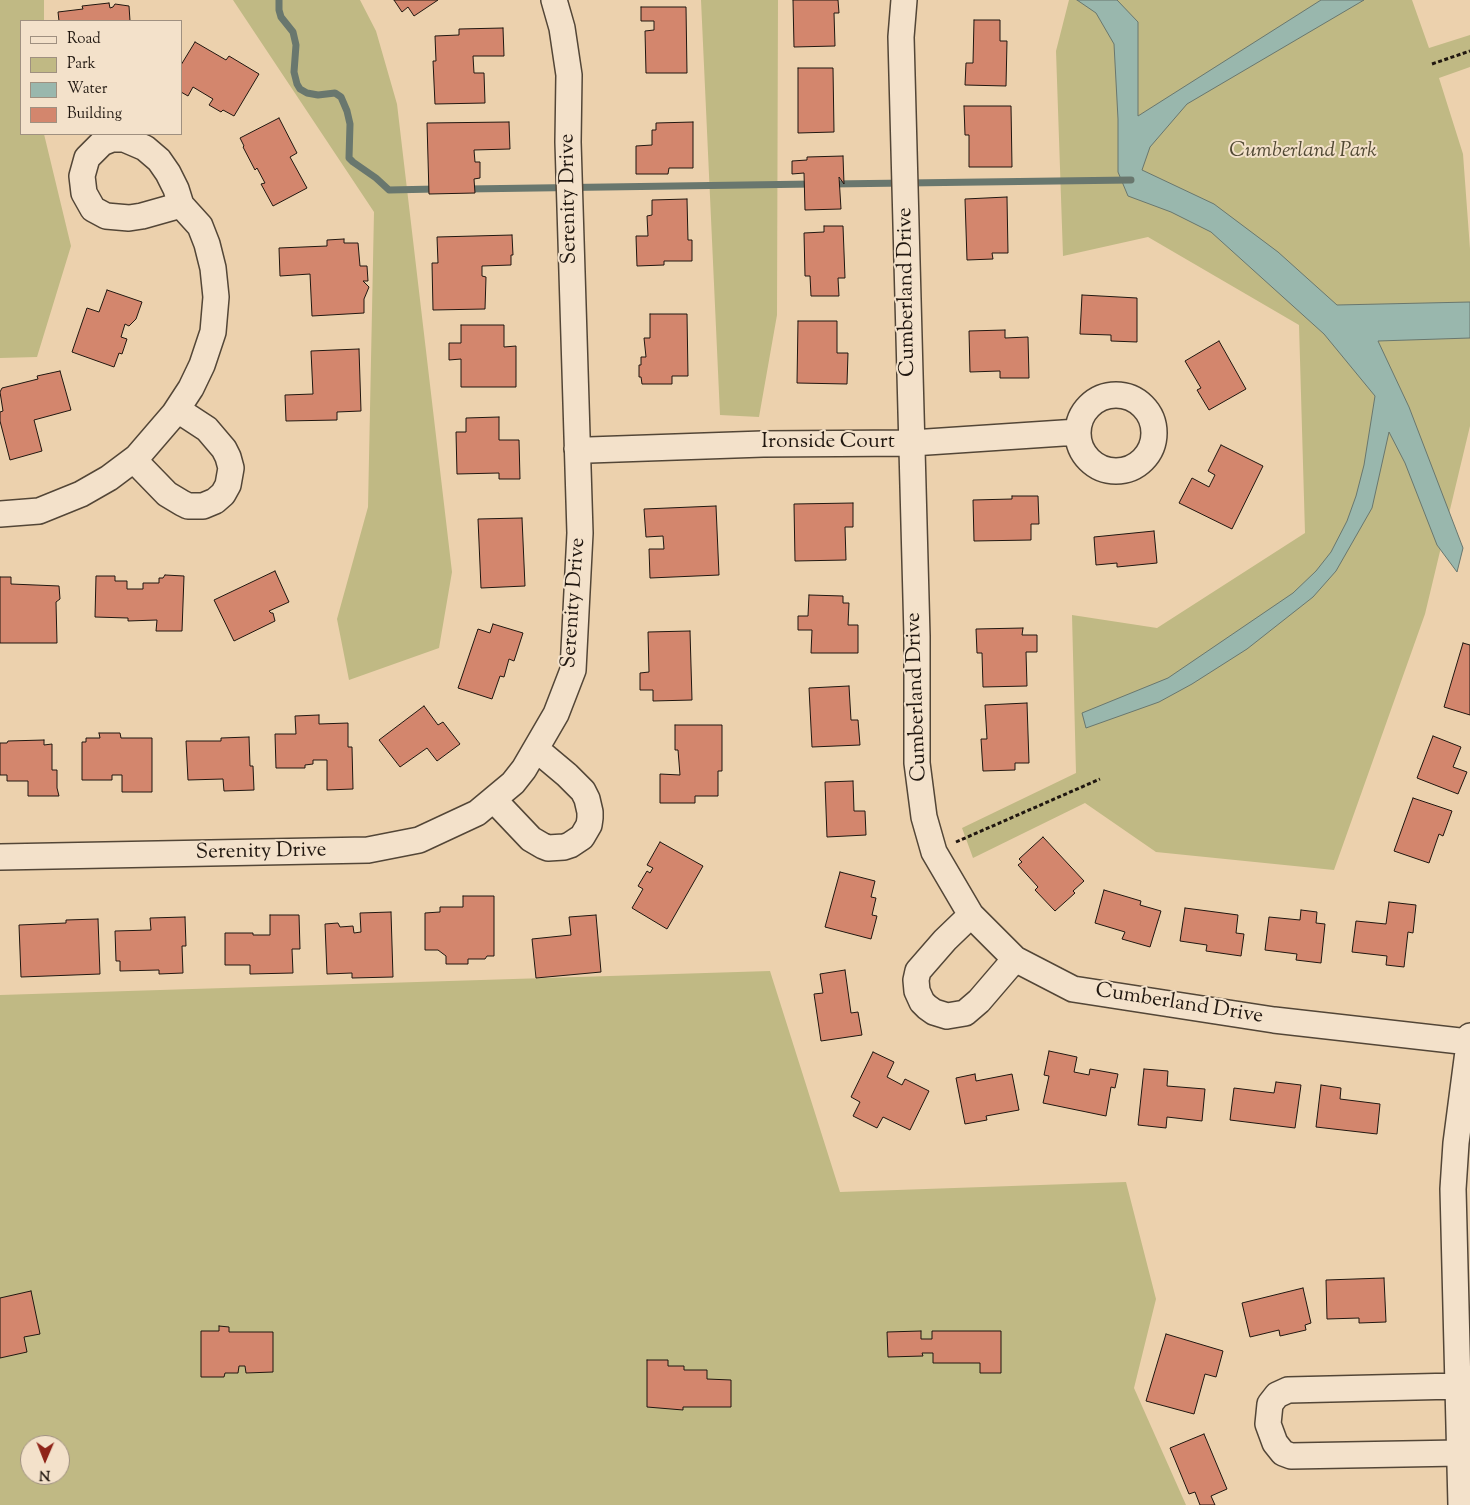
<!DOCTYPE html>
<html>
<head>
<meta charset="utf-8">
<style>
	body { margin:0 }
	#map { position:relative; width:1470px; height:1505px; overflow:hidden; background:#ecd1ad; font-family:"Sorts Mill Goudy",serif }
	canvas { display:block }
	.legend { position:absolute; left:20px; top:20px; width:162px; height:115px; box-sizing:border-box; background:#f3e1ca; border:1px solid #9f9080; margin:0; padding:6px 9px; list-style:none; font-size:15px; color:#201710 }
	.legend li { display:flex; align-items:center; gap:10px; height:25px }
	.legend b { width:25px; border:1px solid #9f9080 }
	.north { position:absolute; left:20px; top:1435px; width:50px; height:50px; box-sizing:border-box; background:#f3e1ca; border:1px solid #9f9080; border-radius:50%; rotate:181deg; font-size:14px; font-weight:700; line-height:20px; text-align:center; color:#201710 }
	.north::after { content:''; display:block; margin:auto; width:18px; height:22px; background:#8f2418; clip-path:polygon(50% 0,100% 100%,50% 72%,0 100%) }
</style>
</head>
<body>
<div id="map">
<canvas width="1470" height="1505"></canvas>
<ul class="legend">
<li><b style="height:6px;background:#f3e1ca"></b>Road</li>
<li><b style="height:14px;background:#c0b984"></b>Park</li>
<li><b style="height:14px;background:#99b7ad"></b>Water</li>
<li><b style="height:14px;background:#d3866d"></b>Building</li>
</ul>
<div class="north">N</div>
</div>
<script>
const g = document.querySelector('canvas').getContext('2d');
g.lineJoin = 'round';
function fillPath(path, color) {
  g.fillStyle = color;
  g.fill(path, 'evenodd');
}
function toPath(rows) {
  const path = new Path2D();
  for (const r of rows) {
    if (r.length === 3) {
      path.moveTo(r[0] + r[2], r[1]);
      path.arc(r[0], r[1], r[2], 0, 2 * Math.PI);
      continue;
    }
    path.moveTo(r[0], r[1]);
    for (let i = 2; i < r.length; i += 2) path.lineTo(r[i], r[i + 1]);
  }
  return path;
}
function stroke(path, color, width, dash) {
  g.strokeStyle = color;
  g.lineWidth = width;
  g.lineCap = dash ? 'butt' : 'round';
  g.setLineDash(dash || []);
  g.stroke(path);
}
function write(font, color, halo, rows, align = 'center') {
  g.font = font + ' "Sorts Mill Goudy",serif';
  g.lineWidth = 4;
  g.setLineDash([]);
  g.textBaseline = 'middle';
  g.strokeStyle = halo;
  g.fillStyle = color;
  for (const [text, x, y, turn = 0] of rows) {
    g.save();
    g.translate(x, y);
    g.rotate((+turn || 0) * Math.PI / 180);
    g.textAlign = isNaN(turn) ? turn : align;
    if (halo) g.strokeText(text, 0, 0);
    g.fillText(text, 0, 0);
    g.restore();
  }
}
fillPath(toPath([
	[0,0,44,0,44,21,21,21,21,134,44,134,71,246,37,357,0,358],
	[233,0,360,0,376,31,397,104,452,572,439,648,349,680,337,619,368,507,374,212],
	[701,0,778,0,777,315,759,417,720,415],
	[1069,0,1412,0,1429,48,1470,35,1470,67,1439,78,1463,154,1470,249,1470,426,1425,614,1334,870,1156,852,1085,803,973,858,962,828,1076,773,1072,615,1157,628,1305,533,1299,325,1148,237,1063,256,1056,51],
	[770,971,840,1192,1126,1182,1156,1299,1134,1388,1186,1505,0,1505,0,995],
	[30,1445,60,1445,60,1475,30,1475]
]), '#c0b984');
const water = toPath([
	[1077,0,1117,0,1138,22,1138,116,1321,0,1364,0,1187,104,1150,147,1142,170,1214,204,1278,252,1337,305,1470,302,1470,338,1378,341,1409,407,1463,548,1457,572,1437,545,1405,463,1389,432,1372,508,1336,571,1313,597,1247,649,1192,684,1159,702,1086,728,1082,713,1168,678,1293,593,1316,571,1331,552,1347,521,1356,496,1364,465,1375,396,1324,334,1211,232,1171,212,1128,196,1118,172,1118,119,1114,44,1096,13,1077,0]
]);
fillPath(water, '#99b7ad');
stroke(water, '#69776e', 1);
stroke(toPath([
	[279,0,279,10,281,17,293,32,296,45,294,72,297,84,300,89,307,93,318,95,335,93,341,97,347,111,350,124,349,158,353,162,376,178,389,190,436,189],
	[832,184,1131,180],
	[467,189,814,184]
]), '#69776e', 7);
const building = toPath([
	[394,0,438,0,414,16,408,7,402,12,394,0],
	[793,0,838,0,839,13,834,13,835,46,794,47,793,0],
	[109,3,110,8,113,7,115,4,129,6,130,21,59,21,58,12,83,9,82,6,109,3],
	[641,7,686,7,687,73,646,73,645,31,654,30,654,21,641,21,641,7],
	[974,20,1000,20,1000,41,1007,41,1006,86,965,85,966,63,973,63,974,20],
	[503,28,504,56,473,56,474,73,484,73,485,103,435,104,433,61,436,61,435,36,459,35,459,29,503,28],
	[195,42,226,60,229,56,259,74,234,116,223,110,221,112,209,105,213,99,193,87,188,96,181,92,181,65,195,42],
	[798,68,833,68,834,132,798,133,798,68],
	[964,106,1011,106,1012,167,969,167,969,135,965,135,964,106],
	[279,118,297,153,290,157,307,188,273,206,261,184,265,183,257,168,255,170,243,147,244,146,240,138,279,118],
	[509,122,510,149,474,150,475,162,480,162,480,178,474,179,475,193,429,194,427,123,509,122],
	[693,122,693,168,669,168,668,174,636,174,636,146,652,145,652,130,656,130,656,123,693,122],
	[843,156,844,184,839,177,841,209,805,210,804,173,792,174,792,161,807,160,807,157,843,156],
	[1007,197,1008,253,992,253,993,259,967,260,965,199,1007,197],
	[687,199,688,240,692,240,692,261,664,261,664,265,637,266,636,236,648,236,647,216,652,215,652,200,687,199],
	[824,226,843,226,845,278,838,278,839,296,811,296,810,276,805,276,804,233,824,232,824,226],
	[512,235,513,255,511,255,511,265,482,266,482,276,486,277,485,309,433,310,432,263,438,263,437,237,512,235],
	[344,239,344,243,358,243,360,266,367,266,368,281,363,281,369,287,364,299,364,313,312,316,310,274,280,276,279,248,327,246,327,240,344,239],
	[107,290,142,302,136,319,129,326,125,324,121,337,127,339,122,354,119,353,114,367,72,352,87,308,99,312,107,290],
	[1082,295,1137,298,1137,342,1111,341,1111,335,1080,334,1082,295],
	[650,314,687,314,688,376,672,376,672,384,642,384,641,377,639,377,639,365,641,365,641,357,646,357,644,338,650,338,650,314],
	[798,321,837,321,837,353,848,353,847,384,797,383,798,321],
	[461,325,504,325,504,347,516,346,516,387,461,387,461,359,449,360,449,343,461,343,461,325],
	[1005,330,1005,338,1028,337,1029,378,1000,378,1000,371,970,372,969,331,1005,330],
	[1219,341,1246,389,1209,410,1197,390,1201,388,1185,361,1219,341],
	[359,349,361,411,337,412,337,420,286,421,285,395,313,394,311,351,359,349],
	[60,371,71,410,34,420,42,451,10,460,0,421,0,412,3,411,0,392,2,388,38,379,37,376,60,371],
	[499,417,499,440,519,440,520,479,499,479,499,473,457,474,456,432,466,432,466,418,499,417],
	[1221,445,1263,466,1232,529,1179,503,1192,478,1209,487,1215,475,1208,471,1221,445],
	[1012,496,1038,496,1039,524,1031,524,1031,540,974,541,973,500,1012,499,1012,496],
	[853,503,853,527,845,527,846,560,795,561,794,504,853,503],
	[716,506,719,575,650,578,649,549,664,549,663,536,646,537,644,509,716,506],
	[522,518,525,586,481,588,478,519,522,518],
	[1154,531,1157,563,1117,567,1117,563,1096,565,1094,537,1154,531],
	[275,571,289,602,269,611,271,613,273,613,275,621,234,641,214,600,275,571],
	[165,575,184,576,182,631,156,631,157,620,128,621,128,618,95,617,96,576,115,576,115,581,127,581,127,589,143,589,143,583,159,583,159,578,163,578,165,575],
	[0,577,11,577,11,584,59,586,60,599,56,602,57,643,0,643,0,577],
	[809,595,843,596,843,603,849,603,848,625,858,625,858,653,811,653,812,630,798,630,798,616,808,616,809,595],
	[493,624,523,633,514,661,509,659,504,677,500,676,492,699,458,688,478,629,490,633,493,624],
	[1023,628,1022,635,1037,635,1037,652,1026,652,1027,686,983,687,982,653,977,653,976,629,1023,628],
	[690,631,692,700,653,701,653,690,640,690,640,673,649,672,648,632,690,631],
	[1463,643,1470,645,1470,715,1444,707,1463,643],
	[849,686,851,720,858,720,860,745,812,747,809,688,849,686],
	[1027,703,1029,763,1015,763,1015,770,983,771,981,739,987,739,985,705,1027,703],
	[424,706,438,725,443,722,460,744,437,761,427,748,400,767,379,740,424,706],
	[319,715,319,724,348,723,348,747,352,747,353,789,327,790,327,760,313,760,313,764,305,765,305,768,276,768,275,734,296,734,295,716,319,715],
	[675,725,722,725,722,771,718,771,718,796,695,796,695,803,660,803,660,774,680,775,678,750,675,750,675,725],
	[99,733,120,733,121,738,152,738,152,792,122,792,122,775,112,775,112,780,82,780,82,742,86,742,86,738,100,738,99,733],
	[1433,736,1461,747,1453,767,1467,772,1458,794,1417,778,1433,736],
	[249,737,250,766,253,766,254,790,224,791,223,779,188,780,186,741,221,741,221,738,249,737],
	[44,740,44,745,52,744,52,770,57,770,57,788,59,796,28,796,28,781,7,781,7,775,0,775,0,743,7,743,8,741,44,740],
	[853,781,854,811,865,811,866,835,827,837,825,782,853,781],
	[1413,798,1452,811,1443,836,1439,834,1429,863,1394,851,1413,798],
	[1043,837,1084,881,1073,891,1075,893,1055,911,1035,890,1038,887,1018,865,1022,862,1019,859,1043,837],
	[660,842,703,866,667,929,632,908,643,889,638,886,647,871,650,873,653,868,647,865,660,842],
	[840,872,875,881,871,897,876,898,872,915,877,916,871,939,825,927,840,872],
	[1104,890,1141,901,1140,905,1161,911,1150,947,1122,939,1125,932,1095,923,1104,890],
	[463,896,494,896,494,956,487,956,485,959,468,959,468,964,446,964,446,956,438,950,425,950,425,913,440,912,440,907,463,907,463,896],
	[1389,902,1416,905,1413,933,1408,932,1404,967,1386,965,1387,956,1352,952,1356,921,1386,924,1389,902],
	[1185,908,1238,915,1236,933,1244,934,1241,956,1206,951,1207,945,1180,941,1185,908],
	[1301,910,1317,912,1316,923,1325,924,1321,963,1296,960,1297,954,1265,950,1269,917,1300,920,1301,910],
	[391,912,393,977,352,978,352,973,327,974,325,924,338,923,340,927,353,926,354,933,361,932,360,913,391,912],
	[270,915,299,915,300,949,292,949,293,973,250,974,250,965,225,965,225,933,253,933,253,935,270,935,270,915],
	[596,915,601,972,536,978,532,939,571,935,569,917,596,915],
	[185,917,186,946,182,946,183,973,159,974,159,970,120,971,120,961,116,961,115,931,151,930,150,918,185,917],
	[98,919,100,974,21,977,19,925,66,923,66,920,98,919],
	[845,970,851,1013,858,1012,862,1035,821,1041,814,994,823,993,820,974,845,970],
	[1049,1051,1077,1057,1074,1072,1089,1075,1090,1069,1118,1074,1115,1088,1111,1087,1106,1116,1043,1103,1049,1076,1044,1075,1049,1051],
	[873,1052,894,1062,887,1077,902,1085,905,1079,929,1091,910,1130,883,1117,877,1128,853,1116,860,1102,851,1097,873,1052],
	[1144,1069,1168,1071,1167,1086,1205,1089,1202,1121,1167,1117,1166,1128,1138,1125,1144,1069],
	[975,1074,976,1081,1012,1074,1019,1110,986,1116,987,1120,965,1124,956,1078,975,1074],
	[1276,1082,1301,1085,1295,1128,1230,1120,1234,1088,1274,1093,1276,1082],
	[1321,1085,1341,1088,1340,1099,1380,1104,1377,1134,1316,1127,1321,1085],
	[1384,1278,1386,1322,1359,1323,1359,1318,1327,1319,1326,1280,1384,1278],
	[1303,1288,1311,1323,1305,1325,1306,1330,1280,1336,1279,1330,1250,1337,1242,1303,1303,1288],
	[31,1291,40,1334,24,1337,27,1352,0,1358,0,1298,31,1291],
	[219,1326,229,1327,229,1332,273,1332,273,1372,246,1373,245,1366,239,1366,238,1373,225,1373,224,1377,201,1377,201,1331,219,1331,219,1326],
	[921,1331,921,1339,932,1339,932,1331,1001,1331,1001,1373,980,1373,980,1363,933,1363,933,1353,922,1353,923,1356,888,1357,887,1332,921,1331],
	[1166,1334,1223,1351,1216,1377,1205,1374,1194,1414,1146,1401,1166,1334],
	[647,1360,668,1360,668,1366,684,1366,684,1370,707,1370,707,1379,731,1380,731,1407,683,1407,683,1410,647,1407,647,1360],
	[1204,1434,1227,1489,1211,1496,1215,1505,1200,1505,1195,1492,1189,1494,1170,1448,1204,1434]
]);
fillPath(building, '#d3866d');
stroke(building, '#201710', 1);
const minor = toPath([
	[904,0,901,37,917,636,917,763,924,817,934,852,971,915,1015,959,1073,989,1274,1020,1469,1042],
	[1116,433,38],
	[577,449,589,450,763,444,912,443,1078,432],
	[134,460,167,494,182,503,188,506,203,506,215,501,223,494,228,485,231,468,228,457,224,449,207,429,178,410],
	[0,514,39,511,81,494,109,478,137,457,174,414,191,388,202,365,213,332,216,297,213,268,207,244,200,226,181,205,176,189,168,173,159,160,145,148,124,139,112,139,102,143,87,158,82,176,84,193,93,209,106,216,129,218,142,216,181,205],
	[494,800,531,839,543,846,548,848,564,847,570,845,582,837,589,825,590,818,590,812,587,799,583,791,567,775,536,749],
	[0,857,368,850,419,840,477,813,513,783,524,769,556,714,573,670,580,533,568,142,569,75,562,28,554,0],
	[971,915,945,940,918,971,916,980,917,991,922,1002,927,1007,934,1012,947,1016,965,1013,979,1001,1015,959],
	[1457,1386,1288,1390,1277,1395,1270,1404,1268,1424,1275,1443,1283,1453,1291,1456,1459,1453],
	[1461,1505,1453,1189,1456,1143,1470,1036]
]);
stroke(minor, '#534637', 28);
stroke(toPath([
	[1432,64,1470,51],
	[956,842,1100,779]
]), '#201710', 3, [4, 2.5]);
stroke(minor, '#f3e1ca', 25);
write('italic 21px', '#504833', '#f3e1ca', [
	["Cumberland Park",1303,152]
]);
write('21px', '#201710', '#f3e1ca', [
	["Serenity Drive",570,199,-91],
	["Cumberland Drive",908,292,-91],
	["Ironside Court",828,443],
	["Serenity Drive",575,603,-86],
	["Cumberland Drive",918,697,-92],
	["Serenity Drive",261,853,-1],
	["Cumberland Drive",1179,1005,9]
]);
</script>
</body>
</html>
